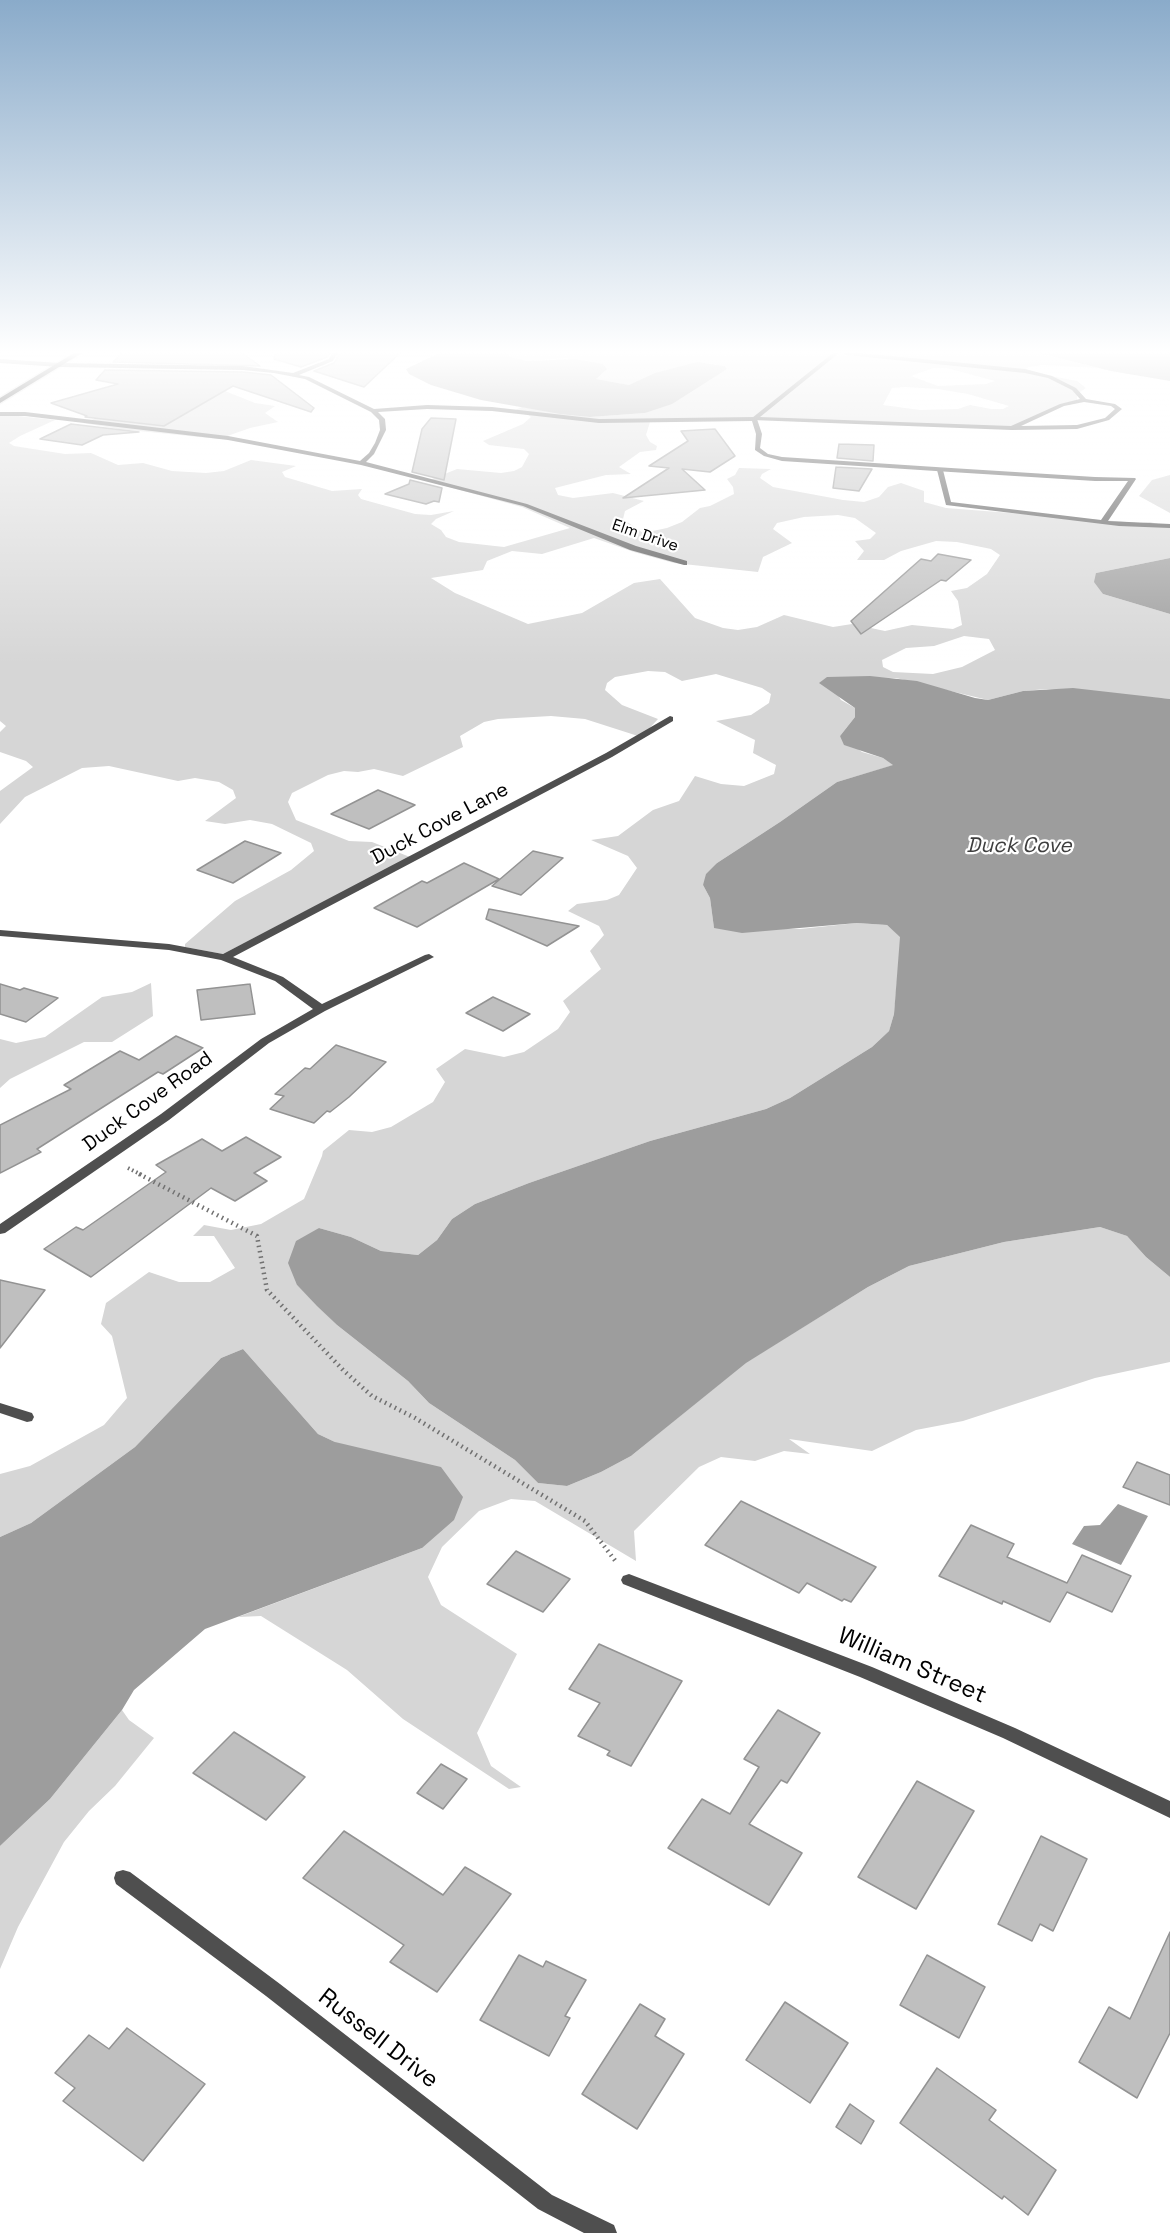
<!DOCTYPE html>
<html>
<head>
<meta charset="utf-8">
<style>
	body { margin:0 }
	canvas { display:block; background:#fff }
</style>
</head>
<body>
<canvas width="1170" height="2233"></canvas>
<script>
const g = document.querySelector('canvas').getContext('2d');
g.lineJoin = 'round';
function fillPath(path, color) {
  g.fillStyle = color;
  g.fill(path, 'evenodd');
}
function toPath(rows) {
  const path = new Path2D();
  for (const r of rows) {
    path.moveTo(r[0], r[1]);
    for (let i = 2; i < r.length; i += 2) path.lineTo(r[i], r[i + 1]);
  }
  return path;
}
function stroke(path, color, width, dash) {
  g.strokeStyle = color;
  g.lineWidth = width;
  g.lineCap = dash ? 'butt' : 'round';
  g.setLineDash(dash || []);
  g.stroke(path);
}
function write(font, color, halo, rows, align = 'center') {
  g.font = font + ' "Space Grotesk",sans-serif';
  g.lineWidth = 4.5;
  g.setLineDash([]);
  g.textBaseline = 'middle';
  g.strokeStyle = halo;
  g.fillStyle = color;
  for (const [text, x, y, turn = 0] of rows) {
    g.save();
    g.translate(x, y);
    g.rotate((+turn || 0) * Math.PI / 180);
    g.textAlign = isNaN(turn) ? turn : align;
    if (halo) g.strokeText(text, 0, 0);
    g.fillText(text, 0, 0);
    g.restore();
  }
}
fillPath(toPath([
	[507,353,1038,353,1098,368,1042,365,1025,368,1031,372,1077,381,1086,388,1077,394,1077,400,1016,427,769,419,650,422,646,435,650,442,657,446,656,450,640,452,619,467,631,474,606,475,555,488,558,495,573,498,613,493,644,501,625,511,623,519,643,533,667,528,682,522,700,508,710,506,734,494,733,487,727,479,735,475,739,468,771,469,762,474,760,478,773,487,843,500,864,502,879,497,888,487,901,483,924,491,924,502,946,508,1140,523,1150,522,1170,527,1170,558,1096,573,1103,594,1170,614,1170,699,1047,689,1023,691,988,700,896,678,827,677,841,700,855,708,855,717,840,736,862,752,883,758,894,765,837,782,780,822,717,863,703,885,710,898,714,928,800,929,857,923,887,925,901,937,894,1014,889,1031,872,1047,790,1098,766,1109,650,1141,529,1183,475,1204,452,1219,437,1240,418,1255,381,1251,351,1237,319,1228,297,1285,337,1325,408,1381,429,1403,515,1460,538,1483,567,1486,601,1472,631,1456,745,1363,868,1287,909,1266,1004,1242,1100,1227,1127,1236,1146,1257,1170,1277,1170,1362,1095,1378,963,1421,916,1430,872,1451,789,1439,810,1454,784,1451,755,1461,721,1457,699,1467,634,1531,636,1561,535,1501,511,1499,479,1511,442,1547,428,1577,441,1605,517,1654,477,1733,491,1766,521,1787,509,1789,403,1719,347,1670,261,1616,238,1617,422,1548,335,1442,318,1434,243,1349,221,1358,135,1447,31,1523,0,1537,0,1474,30,1466,104,1425,127,1398,112,1336,101,1324,106,1303,149,1272,179,1282,210,1282,235,1268,214,1236,193,1236,204,1225,231,1230,261,1224,304,1199,322,1156,323,1151,349,1130,372,1132,391,1127,433,1102,445,1082,436,1069,465,1049,504,1057,524,1052,558,1029,570,1012,563,1001,601,969,590,951,604,935,599,926,568,911,577,904,607,900,619,895,637,868,628,856,591,840,618,836,653,810,679,801,695,776,721,784,744,786,774,774,776,765,753,753,755,740,716,721,751,715,769,703,771,694,762,688,716,674,682,681,665,672,648,671,615,677,607,683,605,690,622,705,658,719,646,732,638,736,585,719,551,716,498,719,484,722,460,736,463,747,403,776,374,769,358,772,344,771,328,775,292,793,288,802,296,820,349,841,372,842,410,857,223,954,185,947,185,944,235,901,291,870,314,851,311,843,272,824,250,820,225,824,205,821,236,798,233,790,219,782,195,778,178,781,109,766,82,768,25,797,0,824,0,791,33,767,26,761,0,752,0,732,6,726,0,721,0,414,55,420,20,436,9,443,14,446,65,454,91,453,118,465,143,463,172,471,206,473,224,471,251,460,296,466,282,472,285,477,332,491,362,489,358,495,361,499,415,514,431,515,454,511,436,519,431,524,441,530,446,537,459,542,504,547,570,528,522,507,427,481,457,469,501,473,514,471,522,467,529,454,524,449,489,445,483,441,523,424,531,417,525,413,513,411,522,407,590,417,645,413,727,369,725,366,707,363,667,370,629,385,595,379,588,362,565,358,527,361,511,357],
	[933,368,947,368,995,381,986,384,938,386,911,376],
	[905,387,938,389,968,394,1009,406,1003,409,991,409,970,405,958,409,920,410,883,405,892,388],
	[838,515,855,518,876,533,870,539,855,541,864,551,857,560,884,560,901,551,936,541,957,542,991,549,1000,555,987,574,967,588,951,591,958,601,962,625,953,629,912,625,885,631,852,624,833,627,784,615,757,627,738,630,723,628,695,618,660,579,634,583,582,613,528,624,455,593,431,578,483,570,487,561,512,551,542,554,594,538,634,552,674,563,758,572,763,557,792,543,773,529,777,523,804,517],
	[964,636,989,639,995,650,962,667,933,674,893,672,883,667,882,660,906,648,934,646],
	[220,389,255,403,275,406,265,413,278,422,250,428,219,439,119,429,83,423,127,406],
	[1170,475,1170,513,1139,496,1152,480],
	[151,983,153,1016,112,1042,84,1042,10,1079,0,1088,0,1039,16,1043,45,1037,102,997,132,992],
	[122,1710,129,1720,154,1738,115,1786,89,1811,64,1842,18,1927,0,1969,0,1846,50,1799]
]), '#d6d6d6');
fillPath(toPath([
	[439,353,507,353,511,357,527,361,574,359,603,364,607,369,596,379,629,385,655,373,697,362,725,366,727,369,672,404,645,413,590,417,560,414,481,400,431,385,409,374,406,369],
	[1038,353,1170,353,1170,381,1111,371],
	[1170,558,1170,614,1103,594,1094,582,1096,573],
	[870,676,917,681,975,698,988,700,1023,691,1073,688,1170,699,1170,1277,1146,1257,1127,1236,1100,1227,1004,1242,909,1266,868,1287,746,1363,631,1456,601,1472,567,1486,538,1483,515,1460,429,1403,408,1381,337,1325,317,1306,297,1285,288,1263,296,1241,319,1228,351,1237,381,1251,418,1255,437,1240,452,1219,475,1204,529,1183,650,1141,766,1109,790,1098,872,1047,889,1031,894,1014,900,937,887,925,857,923,742,933,714,928,710,898,703,885,706,874,717,863,780,822,837,782,893,765,883,758,844,745,840,736,855,717,855,708,819,683,827,677],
	[243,1349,318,1434,335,1442,441,1467,463,1497,454,1520,422,1548,205,1629,134,1690,122,1710,50,1799,0,1846,0,1537,31,1523,135,1447,221,1358],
	[1118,1504,1148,1516,1121,1565,1072,1544,1084,1526,1100,1525]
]), '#9d9d9d');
const building = toPath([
	[122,353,242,353,260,366,113,362,122,353],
	[275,353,330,353,327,357,301,367,274,359,275,353],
	[340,353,400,353,364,387,314,371,334,363,340,353],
	[105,370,243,372,271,375,314,408,311,412,233,386,164,426,85,417,87,416,51,403,118,384,96,380,105,370],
	[431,418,456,419,444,480,412,472,422,429,431,418],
	[71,424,139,432,103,435,82,445,40,439,71,424],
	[715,429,735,456,710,472,682,469,705,490,623,498,669,468,649,466,688,441,681,431,715,429],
	[839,444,874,445,873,461,837,458,839,444],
	[836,467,872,469,859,491,833,488,836,467],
	[410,480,442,488,439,502,434,501,426,504,385,494,409,484,410,480],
	[938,554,971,560,946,581,941,580,861,634,851,621,921,559,931,561,938,554],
	[378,790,415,805,369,829,331,814,378,790],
	[245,841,281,853,233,883,197,870,245,841],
	[533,851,563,858,521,895,492,886,533,851],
	[464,863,499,879,417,927,374,908,422,881,427,883,464,863],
	[489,909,579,926,547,946,486,919,489,909],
	[0,984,20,990,24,988,58,998,26,1022,0,1014,0,984],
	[250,984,255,1014,201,1020,197,990,250,984],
	[493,997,530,1014,503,1031,466,1013,493,997],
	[176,1036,203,1048,163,1074,158,1072,37,1149,41,1152,0,1173,0,1125,71,1089,64,1085,120,1051,139,1060,176,1036],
	[336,1045,386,1062,349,1097,330,1112,327,1111,314,1123,270,1109,284,1096,275,1094,305,1068,310,1069,336,1045],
	[246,1137,281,1157,254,1173,267,1181,235,1201,211,1188,91,1277,44,1249,76,1227,83,1230,166,1172,156,1165,202,1139,222,1151,246,1137],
	[0,1280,45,1290,0,1348,0,1280],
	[1137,1462,1170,1475,1170,1505,1123,1487,1137,1462],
	[741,1501,876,1567,851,1602,844,1599,842,1601,807,1583,799,1593,705,1545,741,1501],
	[971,1525,1014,1544,1007,1557,1067,1583,1082,1555,1131,1576,1112,1612,1067,1592,1050,1622,1003,1601,1002,1604,939,1576,971,1525],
	[516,1551,570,1579,543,1612,487,1584,516,1551],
	[599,1644,682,1681,631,1766,607,1755,610,1751,578,1736,600,1703,569,1689,599,1644],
	[778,1710,820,1733,787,1783,781,1780,749,1824,802,1853,769,1905,668,1848,702,1799,730,1814,759,1767,744,1759,778,1710],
	[234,1732,305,1777,266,1820,193,1773,234,1732],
	[441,1764,467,1779,443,1809,417,1793,441,1764],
	[917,1781,974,1811,916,1909,858,1877,917,1781],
	[344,1831,443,1895,465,1867,511,1894,437,1992,390,1962,404,1945,303,1878,344,1831],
	[1041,1836,1087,1859,1053,1931,1040,1924,1032,1941,998,1924,1041,1836],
	[1170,1932,1170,2033,1137,2098,1079,2062,1109,2007,1130,2019,1170,1932],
	[519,1955,543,1967,546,1961,586,1980,565,2016,570,2018,549,2056,480,2020,519,1955],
	[927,1955,985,1987,959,2038,900,2005,927,1955],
	[785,2002,848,2043,810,2103,746,2060,785,2002],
	[640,2004,665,2019,655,2036,684,2054,637,2129,582,2094,640,2004],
	[127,2028,205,2084,143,2161,63,2101,75,2088,55,2073,89,2035,109,2049,127,2028],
	[937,2068,996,2110,989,2120,1056,2170,1028,2215,1004,2196,1002,2199,900,2123,937,2068],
	[850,2104,874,2121,861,2144,836,2127,850,2104]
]);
fillPath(building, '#bfbfbf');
stroke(building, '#939393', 1.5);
const primary = toPath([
	[74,353,82,353,0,403,0,398,74,353]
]);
stroke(primary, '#dbdbdb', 3);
stroke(toPath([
	[128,1168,142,1175]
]), '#717171', 4, [1.5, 3]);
stroke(toPath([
	[139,1174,257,1236,267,1290,343,1370,372,1396,415,1418,585,1521,617,1563]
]), '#717171', 4.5, [1.5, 4]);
fillPath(toPath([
	[833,353,839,353,760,417,1011,426,1060,404,1080,399,1072,390,1048,378,1025,373,846,355,843,353,861,353,1025,369,1052,376,1076,388,1086,399,1115,404,1122,409,1109,420,1077,429,1012,430,752,420,752,418,833,353],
	[1084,402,1111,406,1115,409,1105,418,1077,425,1021,426,1064,406,1084,402],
	[940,468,943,470,951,502,1101,520,1128,481,1095,481,951,472,948,470,951,468,1095,477,1135,478,1136,479,1108,521,1170,524,1170,528,1119,526,946,505,937,470,940,468]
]), '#4f4f4f');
fillPath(toPath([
	[332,353,338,353,333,361,299,375,309,377,374,409,427,405,492,407,599,419,754,417,757,419,762,434,760,448,768,454,782,457,951,468,954,470,951,472,782,461,764,456,755,450,756,434,752,421,599,423,492,411,427,409,378,412,385,419,386,430,374,454,366,462,527,504,636,546,687,561,687,565,684,565,630,550,523,506,361,465,228,440,25,416,0,416,0,412,25,412,228,436,360,461,369,453,375,443,380,430,379,420,371,412,305,379,274,373,243,370,60,367,0,363,0,359,60,363,243,366,293,373,329,359,332,353],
	[670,716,673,717,673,721,612,757,233,957,283,977,322,1004,425,955,429,954,434,957,325,1011,269,1043,169,1120,5,1233,0,1234,0,1224,161,1114,261,1039,313,1009,275,981,221,960,169,950,0,936,0,930,169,944,223,954,606,753,670,716],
	[0,1403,32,1413,34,1417,32,1421,27,1422,0,1413,0,1403],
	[629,1574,872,1667,1015,1728,1170,1801,1170,1818,1003,1738,860,1677,623,1584,621,1580,623,1576,629,1574],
	[123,1870,130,1872,280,1984,552,2195,614,2225,617,2233,584,2233,538,2209,266,1996,116,1884,114,1878,116,1872,123,1870]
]), '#4f4f4f');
fillPath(primary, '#000');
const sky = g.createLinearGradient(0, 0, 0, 665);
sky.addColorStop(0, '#8aabca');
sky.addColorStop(0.53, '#fff');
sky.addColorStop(1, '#ffffff00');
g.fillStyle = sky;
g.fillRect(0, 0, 1170, 665);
write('16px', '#000', '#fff', [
	["Elm Drive",645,536,19]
]);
write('20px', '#000', '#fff', [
	["Duck Cove Lane",440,824,-28],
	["Duck Cove Road",148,1102,-36]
]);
write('italic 21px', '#3e3e3e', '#fff', [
	["Duck Cove",1019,846]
]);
write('24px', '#000', '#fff', [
	["William Street",912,1666,23],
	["Russell Drive",378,2039,38]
]);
</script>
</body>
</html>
